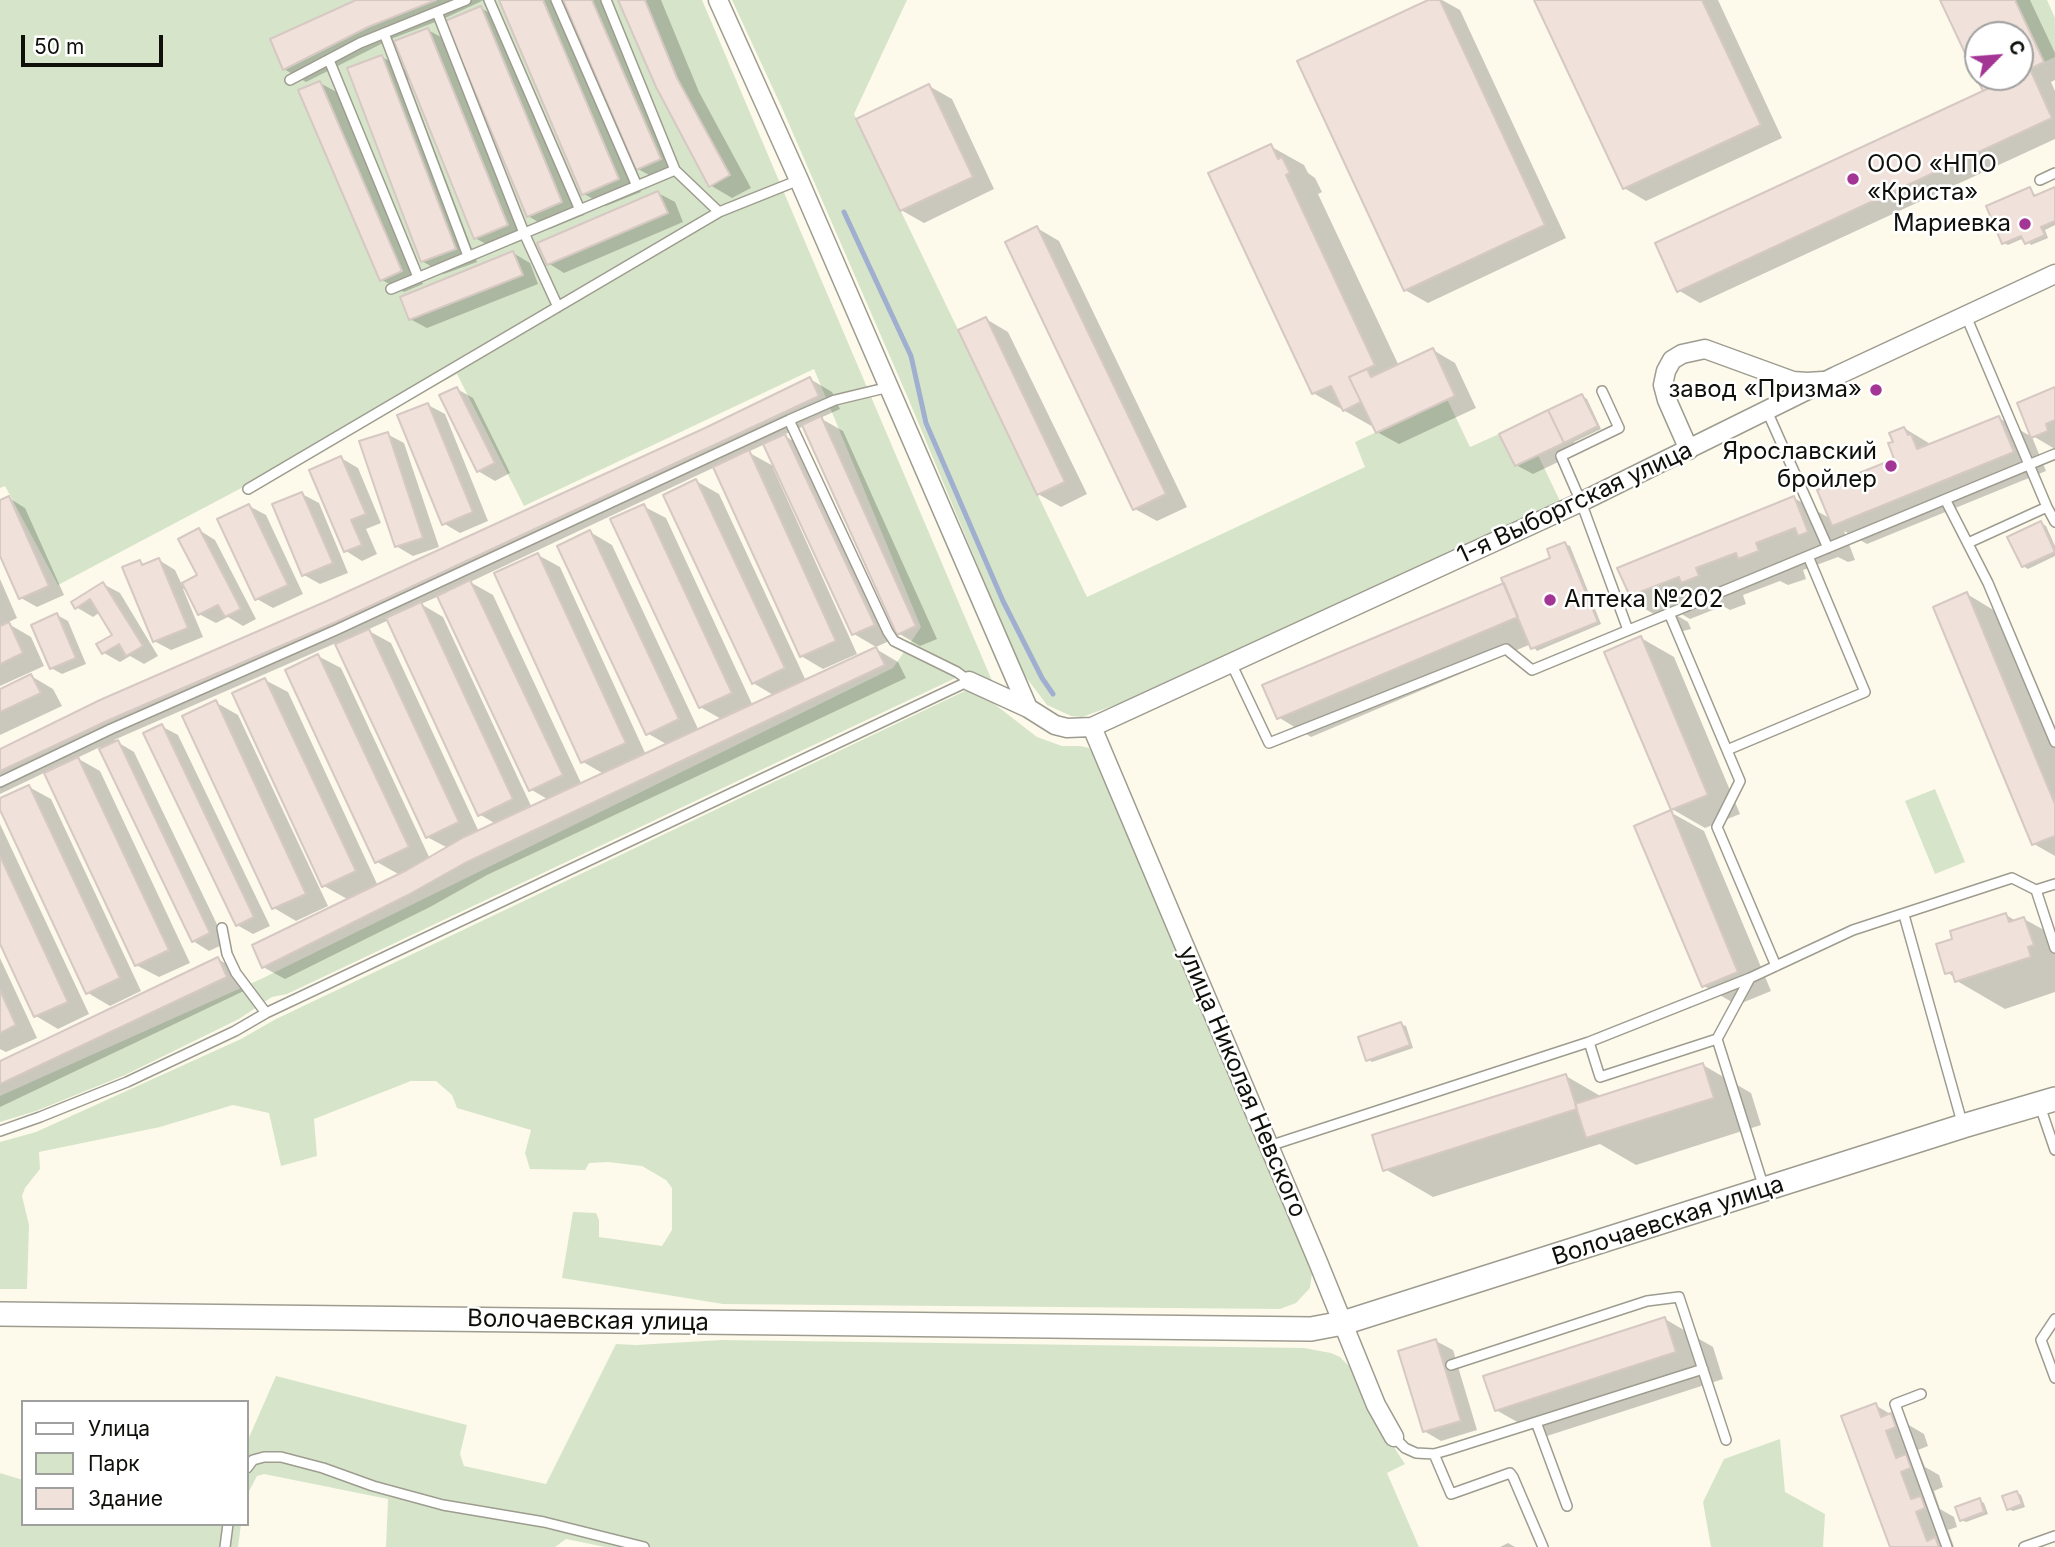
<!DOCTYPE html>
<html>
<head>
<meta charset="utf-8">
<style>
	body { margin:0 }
	#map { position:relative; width:2055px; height:1547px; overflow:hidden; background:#fdfaec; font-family:Inter,sans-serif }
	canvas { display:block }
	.legend { position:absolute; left:21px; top:1400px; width:228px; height:126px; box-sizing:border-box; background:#fff; border:2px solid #9f9f9d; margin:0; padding:9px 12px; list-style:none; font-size:21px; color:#10100b }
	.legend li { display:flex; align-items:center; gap:14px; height:35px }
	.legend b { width:35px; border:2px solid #9f9f9d }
	.north { position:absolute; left:1964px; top:21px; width:70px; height:70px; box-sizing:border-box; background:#fff; border:2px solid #9f9f9d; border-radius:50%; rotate:65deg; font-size:19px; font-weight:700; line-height:28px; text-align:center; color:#10100b }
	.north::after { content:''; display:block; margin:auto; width:24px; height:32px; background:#a33594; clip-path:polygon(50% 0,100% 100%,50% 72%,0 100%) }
	.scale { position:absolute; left:21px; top:35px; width:142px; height:32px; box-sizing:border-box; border:4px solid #10100b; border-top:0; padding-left:9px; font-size:21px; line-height:24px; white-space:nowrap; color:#10100b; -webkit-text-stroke:5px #fff; paint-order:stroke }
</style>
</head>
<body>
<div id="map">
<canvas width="2055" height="1547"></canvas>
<ul class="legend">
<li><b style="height:9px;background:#fff"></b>Улица</li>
<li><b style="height:19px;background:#d6e5c9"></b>Парк</li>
<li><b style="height:19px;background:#f0e1db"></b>Здание</li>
</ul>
<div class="north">С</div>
<div class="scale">50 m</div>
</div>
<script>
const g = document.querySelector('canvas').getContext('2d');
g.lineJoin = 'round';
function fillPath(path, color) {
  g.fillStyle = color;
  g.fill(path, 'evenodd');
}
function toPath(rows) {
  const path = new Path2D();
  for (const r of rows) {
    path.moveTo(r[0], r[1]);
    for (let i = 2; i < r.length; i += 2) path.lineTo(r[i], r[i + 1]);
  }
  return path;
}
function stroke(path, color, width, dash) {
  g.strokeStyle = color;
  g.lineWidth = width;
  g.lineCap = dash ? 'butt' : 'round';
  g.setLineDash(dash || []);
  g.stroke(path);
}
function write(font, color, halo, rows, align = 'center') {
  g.font = font + ' Inter,sans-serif';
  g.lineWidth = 5;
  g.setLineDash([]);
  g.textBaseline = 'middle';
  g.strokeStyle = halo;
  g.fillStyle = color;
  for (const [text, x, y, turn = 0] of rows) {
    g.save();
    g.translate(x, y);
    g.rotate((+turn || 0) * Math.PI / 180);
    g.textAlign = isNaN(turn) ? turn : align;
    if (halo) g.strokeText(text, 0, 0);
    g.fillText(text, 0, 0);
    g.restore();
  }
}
fillPath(toPath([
	[0,0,702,0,993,683,964,674,287,994,272,997,239,1019,125,1075,36,1111,0,1122,0,1096,261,979,893,668,921,627,814,369,524,506,457,374,58,585,5,486,0,488],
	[732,0,907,0,854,114,1087,597,1365,467,1355,442,1447,399,1470,447,1499,434,1515,466,1538,455,1560,501,1206,666,1115,705,1082,717,1071,716,1047,705,1022,672,908,398,782,108],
	[2015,0,2047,0,2055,18,2055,57,2044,62],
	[967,690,984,696,1037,737,1062,746,1080,746,1089,748,1095,757,1310,1260,1312,1273,1310,1288,1296,1303,1280,1309,723,1304,562,1278,573,1212,596,1213,599,1220,599,1237,662,1246,672,1230,672,1188,666,1180,642,1166,608,1162,589,1163,585,1170,530,1169,525,1153,531,1130,457,1108,452,1095,436,1081,411,1081,314,1119,317,1156,281,1166,269,1113,233,1105,160,1127,39,1152,40,1169,25,1188,22,1196,29,1225,27,1289,0,1289,0,1142,36,1132,241,1039,276,1019],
	[1935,789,1965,862,1935,874,1905,801],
	[722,1340,1304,1348,1331,1353,1340,1357,1354,1371,1379,1424,1405,1464,1387,1473,1419,1547,605,1547,566,1539,555,1547,386,1547,388,1499,264,1474,257,1476,247,1495,247,1442,276,1376,467,1425,460,1454,464,1466,546,1484,616,1344,636,1345],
	[1780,1439,1785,1492,1825,1514,1823,1547,1711,1547,1703,1502,1724,1459],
	[0,1473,23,1480,23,1524,241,1524,238,1547,0,1547]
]), '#d6e5c9');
fillPath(toPath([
	[361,0,484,0,443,19,391,39,306,82,284,69],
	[501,0,558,0,641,192,606,206,584,194],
	[565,0,608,0,682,172,660,181,638,169],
	[620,0,661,0,699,92,751,188,732,198,710,185],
	[1432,0,1442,0,1460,10,1566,238,1428,303,1405,290],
	[1536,0,1718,0,1782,138,1646,201,1624,188],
	[1942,0,2030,0,2055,53,2055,80,2051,82,2055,91,2055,139,1700,303,1678,290,1985,92,1978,77,2020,77,2020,35,1978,35,1978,77],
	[481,8,503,21,584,215,550,229,528,216],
	[428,30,450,42,529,238,497,250,475,238,411,79,408,80,477,262,444,274,422,261,382,57,409,72],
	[320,83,342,95,423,284,404,292,382,280],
	[929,86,952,99,994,189,924,223,901,210],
	[1270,146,1304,165,1308,173,1315,178,1322,192,1318,194,1399,366,1433,350,1455,363,1476,408,1399,444,1377,432,1375,428,1313,393],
	[2030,189,2037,197,2055,189,2055,225,2045,230,2048,238,2031,245,2024,238,2008,245,2004,243],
	[658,193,675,202,683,222,564,273,548,263],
	[1037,228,1059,241,1187,507,1157,521,1135,509],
	[513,253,530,263,538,284,427,328,410,319],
	[986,319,1008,332,1087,494,1061,507,1038,494],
	[810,379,832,392,840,409,820,418,843,431,937,639,920,646,898,633,804,426,783,435,807,449,896,638,876,647,854,634,765,444,748,452,775,467,773,468,857,654,823,669,801,656,715,467,470,582,493,595,582,785,604,774,583,762,538,555,560,567,646,755,668,745,647,733,590,532,612,545,699,731,723,720,700,707,643,506,666,518,753,706,775,696,753,683,696,481,719,494,806,681,876,649,898,662,906,678,487,875,430,907,285,979,263,967,349,900,324,886,265,680,288,692,378,886,400,875,377,862,318,656,341,668,430,859,448,848,427,837,336,643,114,740,134,752,226,943,209,951,193,941,100,747,77,758,100,771,190,963,159,977,136,965,46,772,0,794,0,751,706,430],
	[439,596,530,789,549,800,532,808,443,617,421,604],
	[389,620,479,814,496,824,479,832,391,643,367,630],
	[457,389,473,398,510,473,495,481,478,471],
	[2055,389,2055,449,2033,436],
	[1582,396,1587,399,1601,429,1574,442,1579,452,1533,474,1516,465],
	[428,405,445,414,488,521,460,533,443,523],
	[1999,418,2032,437,2046,471,1867,544,1844,531,1855,560,1848,562,1838,557,1803,570,1806,579,1788,585,1780,581,1743,595,1746,604,1730,610,1723,606,1690,619,1671,608,1671,612,1688,622,1691,629,1683,631,1635,603,1619,569,1794,498,1831,519,1896,460,1895,443,1904,428,1932,445],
	[387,434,404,443,439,547,413,556,396,546],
	[341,458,358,468,381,523,366,529,377,554,362,561,346,551],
	[302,494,319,503,348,573,320,584,304,575],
	[9,498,25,508,64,595,37,607,21,598,0,552,0,502],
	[249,506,266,515,303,594,273,608,257,599],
	[2041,523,2046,526,2055,546,2055,556,2028,569,2023,566],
	[199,530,215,540,256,619,243,626,228,617,216,623,199,614,186,588,183,589,203,637,171,650,154,641,140,562,146,565,159,560,175,570,182,585,200,576],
	[1565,544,1570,546,1601,624,1537,651,1531,644,1311,737,1278,717,1552,558],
	[0,579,17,618,7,623,31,637,44,666,0,686],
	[103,584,120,593,158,656,144,664,130,656,120,662,104,653,99,645,114,635,100,612,93,617,76,607],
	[1967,594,2000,614,2055,746,2055,856,2034,844],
	[57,615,68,621,86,664,62,674,51,668],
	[1641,638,1674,657,1740,814,1705,828,1672,809],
	[31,676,53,689,62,706,0,735,0,691],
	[215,702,238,715,328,906,296,921,274,908],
	[161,726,178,735,270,926,253,934,237,925],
	[29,787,51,799,141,991,110,1006,88,993,0,806,0,800],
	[1670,812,1704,831,1771,991,1737,1005,1704,986],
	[0,824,89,1014,58,1029,36,1016,0,940],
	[2006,915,2016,921,2024,919,2055,936,2055,992,2005,1009,1957,981,1955,978,1947,972,1955,940],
	[0,958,37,1038,6,1052,0,1049],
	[218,959,240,972,248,989,0,1107,0,1063],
	[1401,1024,1406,1026,1413,1048,1372,1062,1368,1059],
	[1703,1065,1751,1093,1761,1125,1636,1165,1600,1144,1433,1197,1385,1169,1566,1076,1602,1097],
	[1665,1319,1713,1347,1723,1379,1544,1437,1496,1410],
	[1436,1341,1453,1350,1477,1430,1441,1441,1424,1431],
	[1875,1405,1924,1434,1928,1446,1918,1450,1925,1467,1939,1475,1943,1487,1934,1491,1940,1509,1954,1517,1957,1527,1948,1530,1954,1547,1892,1547],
	[2017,1493,2021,1495,2025,1507,2013,1511,2008,1509],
	[1979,1500,1984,1503,1988,1514,1966,1522,1961,1520],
	[1508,1543,1515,1547,1500,1547]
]), '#0003');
stroke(toPath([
	[844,212,911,356,926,423,1003,601,1042,678,1053,694]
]), '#a0afcf', 5);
const building = toPath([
	[356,0,436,0,368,27,283,70,270,39,356,0],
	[499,0,543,0,619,179,582,195,499,0],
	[563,0,592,0,661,159,636,170,563,0],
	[618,0,645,0,677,78,730,175,709,187,656,87,618,0],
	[1428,0,1440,0,1545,225,1404,291,1297,61,1428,0],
	[1534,0,1702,0,1761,125,1623,189,1534,0],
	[1940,0,2015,0,2044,62,2020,74,2020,35,1978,35,1978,77,2013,77,1983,91,1940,0],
	[481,6,562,202,527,217,445,21,481,6],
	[428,28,508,225,474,239,394,41,428,28],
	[382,55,456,249,421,262,347,68,382,55],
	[2030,69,2052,118,1677,292,1655,243,2013,77,2020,77,2020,74,2030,69],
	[320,81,402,271,380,281,298,90,320,81],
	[929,84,973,177,900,211,856,119,929,84],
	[1271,144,1278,159,1282,157,1290,173,1286,175,1375,365,1349,377,1361,402,1343,411,1331,386,1312,394,1208,173,1271,144],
	[2030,187,2034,196,2055,187,2055,221,2041,227,2045,235,2025,244,2021,236,2002,244,1986,206,2030,187],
	[658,191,668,213,547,265,537,243,658,191],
	[1037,226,1166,494,1133,510,1005,242,1037,226],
	[513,251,523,275,409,320,400,297,513,251],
	[986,317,1065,482,1037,495,958,330,986,317],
	[1433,348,1455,396,1376,433,1349,377,1367,369,1371,377,1433,348],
	[810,377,819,396,336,622,109,720,0,771,0,749,100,700,327,601,705,428,810,377],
	[457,387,495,463,477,472,439,395,457,387],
	[2055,387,2055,420,2046,424,2048,431,2031,438,2017,403,2055,387],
	[1582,394,1598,426,1564,443,1548,410,1582,394],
	[428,403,473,512,442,525,397,415,428,403],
	[1548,410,1564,443,1515,466,1499,434,1548,410],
	[821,416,916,626,897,635,802,425,821,416],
	[1999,416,2014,452,1832,526,1817,490,1894,459,1888,443,1893,442,1889,433,1904,427,1908,435,1911,434,1917,449,1999,416],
	[388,432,423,538,395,547,359,441,388,432],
	[785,434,875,625,852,635,763,444,785,434],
	[749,450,836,641,800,657,713,467,749,450],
	[341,456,366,514,351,520,362,545,344,552,309,470,341,456],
	[696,479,785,668,752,684,663,495,696,479],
	[302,492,333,563,302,576,272,504,302,492],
	[9,496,49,586,19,599,0,556,0,500,9,496],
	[1794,496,1808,532,1798,536,1795,528,1756,543,1759,551,1738,559,1736,553,1696,568,1699,576,1681,583,1679,577,1640,592,1644,601,1634,605,1617,568,1794,496],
	[249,504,288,585,255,600,217,519,249,504],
	[644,504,732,693,699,708,610,519,644,504],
	[2041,521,2055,552,2022,567,2007,537,2041,521],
	[199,528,241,609,225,617,218,605,198,615,182,583,197,575,178,539,199,528],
	[590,530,679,719,646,735,557,546,590,530],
	[1565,542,1598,622,1531,649,1501,578,1550,558,1547,549,1565,542],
	[538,553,626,743,581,763,494,573,538,553],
	[159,558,188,628,153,642,122,567,140,560,142,565,159,558],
	[470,580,563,775,529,791,437,596,470,580],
	[103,582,143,646,126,656,119,644,102,654,96,644,112,635,90,599,75,609,71,602,103,582],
	[1504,583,1518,617,1277,719,1262,685,1504,583],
	[1967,592,2055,804,2055,836,2032,845,1933,607,1967,592],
	[421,602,513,799,478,816,386,618,421,602],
	[57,613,76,658,50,669,31,625,57,613],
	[9,622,23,653,0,664,0,626,9,622],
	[369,629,459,822,426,838,335,644,369,629],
	[1641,636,1708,795,1671,810,1604,652,1641,636],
	[876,647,885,665,465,863,408,895,262,968,252,945,407,870,464,837,876,647],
	[318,654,409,847,375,863,285,670,318,654],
	[31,674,41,693,0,712,0,689,31,674],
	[265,678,356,871,322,887,232,693,265,678],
	[216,700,306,894,272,909,182,716,216,700],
	[162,724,254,917,236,926,143,733,162,724],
	[118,740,210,933,192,942,99,749,118,740],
	[78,757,169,950,135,966,44,773,78,757],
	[29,785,120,978,86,994,0,810,0,798,29,785],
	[1671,810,1738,972,1702,987,1634,826,1671,810],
	[0,856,68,1002,34,1017,0,944,0,856],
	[2006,913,2009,922,2024,917,2034,945,2028,947,2031,957,1955,982,1952,972,1945,974,1936,944,1952,939,1950,931,2006,913],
	[218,957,227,977,0,1084,0,1061,218,957],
	[0,990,16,1025,0,1033,0,990],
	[1401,1022,1410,1045,1366,1061,1358,1037,1401,1022],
	[1703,1063,1714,1098,1586,1138,1575,1104,1703,1063],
	[1566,1074,1577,1109,1383,1171,1372,1135,1566,1074],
	[1665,1317,1676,1352,1495,1411,1483,1376,1665,1317],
	[1436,1339,1461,1421,1423,1432,1398,1351,1436,1339],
	[1876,1403,1881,1417,1891,1413,1896,1427,1886,1431,1896,1458,1906,1454,1911,1468,1901,1472,1911,1499,1921,1496,1925,1508,1916,1512,1927,1541,1935,1537,1939,1547,1890,1547,1841,1416,1876,1403],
	[2017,1491,2022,1504,2007,1510,2002,1496,2017,1491],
	[1980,1498,1984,1512,1960,1521,1955,1507,1980,1498]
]);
fillPath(building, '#f0e1db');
stroke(building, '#d6c8c2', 2);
const service = toPath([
	[489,0,580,210],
	[556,0,637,186],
	[606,0,675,170,719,212],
	[437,12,524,233,558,307],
	[384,33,468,256],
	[329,60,418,277],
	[290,80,360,43,466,0],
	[2040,180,2055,173],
	[391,289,675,170],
	[1966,316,2047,507,1968,543],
	[1602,391,1619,428,1561,456,1581,502,1628,630],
	[1767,411,1828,548],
	[789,420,888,632,894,641,957,672,969,681],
	[248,489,719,212,799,180],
	[1946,501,1988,583,2055,742],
	[2047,507,2055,522],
	[1669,613,1740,781,1717,827,1776,966],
	[1231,663,1269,743,1506,649,1532,670,2055,454],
	[1727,750,1865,692,1808,556],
	[0,782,111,729,336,630,789,420,835,400,889,387],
	[2036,890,2055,948],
	[1904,915,1963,1126],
	[222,928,227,954,236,973,266,1013],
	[1717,1039,1764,1188],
	[1589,1042,1750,978],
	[2040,1106,2055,1150],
	[0,1131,40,1117,127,1082,235,1031,266,1013,969,681],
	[1269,1146,1589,1042,1600,1077,1717,1039,1750,978,1853,930,2012,878,2036,890,2055,884],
	[2055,1319,2041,1340,2055,1378],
	[1451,1365,1647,1301,1679,1297,1726,1440],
	[1921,1394,1895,1404,1947,1547],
	[1536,1422,1567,1506],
	[1394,1437,1405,1448,1416,1453,1434,1454,1448,1450,1703,1369],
	[1434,1454,1451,1494,1510,1473,1513,1477,1543,1547],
	[247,1468,253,1460,264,1457,281,1457,323,1468,373,1486,443,1505,544,1522,644,1547],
	[225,1547,228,1524],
	[2024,1547,2055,1536]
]);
const minor = toPath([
	[718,0,799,180,1028,708],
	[1689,450,1667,400,1663,385,1666,371,1672,360,1682,354,1705,349,1793,381,1807,382,1823,381],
	[969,681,1028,708,1055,725,1067,728,1092,727,1581,502,1836,376,2055,274],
	[1092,727,1318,1262,1376,1405,1394,1437]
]);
const tertiary = toPath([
	[0,1314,1311,1329,1343,1323,1963,1126,2055,1099]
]);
stroke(service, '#9e9c8f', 12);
stroke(minor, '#9e9c8f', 21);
stroke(tertiary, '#9e9c8f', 26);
stroke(service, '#fff', 9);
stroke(minor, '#fff', 18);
stroke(tertiary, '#fff', 23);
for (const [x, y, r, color] of [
	[1853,179,7,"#a33594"],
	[2025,224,7,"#a33594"],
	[1876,390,7,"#a33594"],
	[1891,466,7,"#a33594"],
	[1550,600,7,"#a33594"]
]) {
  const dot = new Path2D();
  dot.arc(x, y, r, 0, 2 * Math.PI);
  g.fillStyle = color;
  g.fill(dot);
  stroke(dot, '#fff', 2.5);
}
write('24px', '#10100b', '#fff', [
	["ООО «НПО",1867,165,"left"],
	["«Криста»",1867,193,"left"],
	["Мариевка",2011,224],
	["завод «Призма»",1862,390],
	["Ярославский",1877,452],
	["бройлер",1877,480],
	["Аптека №202",1564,600,"left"]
], 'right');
write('24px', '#10100b', '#fff', [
	["1-я Выборгская улица",1575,503,-25],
	["улица Николая Невского",1242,1082,67],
	["Волочаевская улица",1668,1221,-18],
	["Волочаевская улица",588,1321,1]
]);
</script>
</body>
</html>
